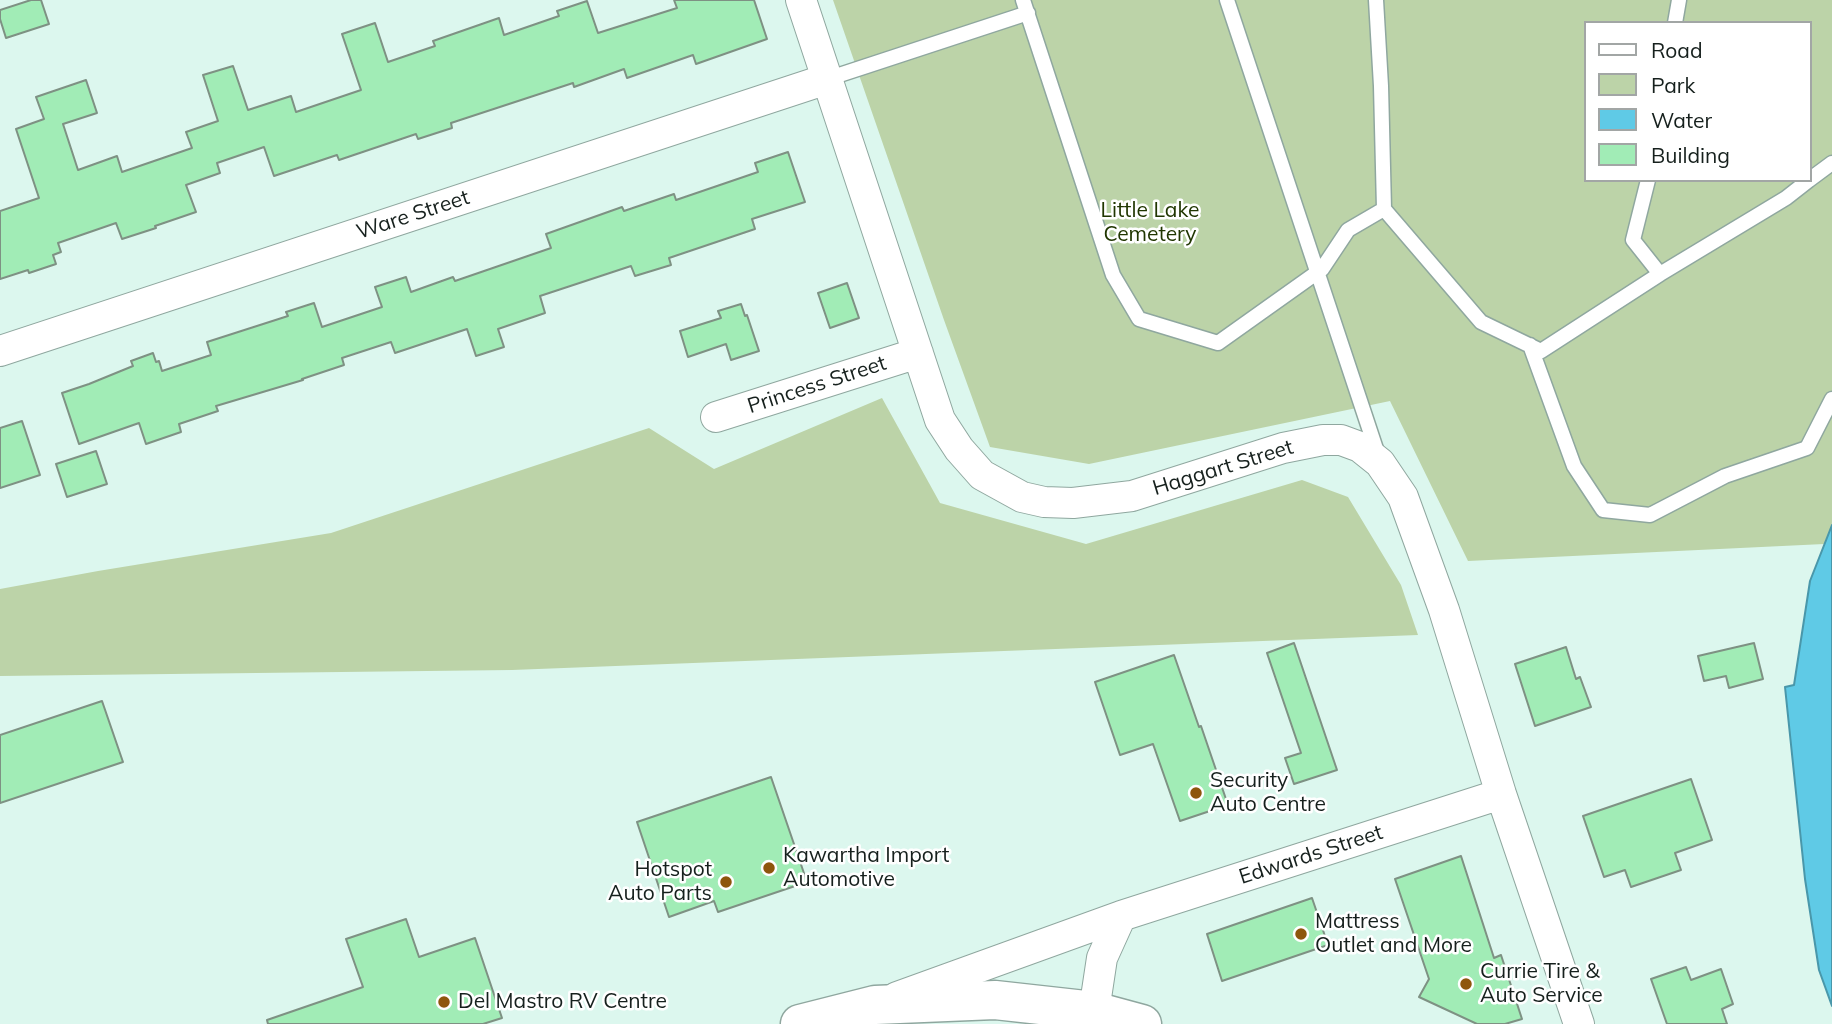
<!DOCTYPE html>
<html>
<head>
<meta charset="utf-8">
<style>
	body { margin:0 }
	#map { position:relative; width:1832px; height:1024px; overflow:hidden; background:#dcf7ee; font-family:Mulish,sans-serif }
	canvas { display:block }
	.legend { position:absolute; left:1584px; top:21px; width:228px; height:161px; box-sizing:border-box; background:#fff; border:2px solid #a2a6a5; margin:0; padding:9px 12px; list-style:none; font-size:21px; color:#16201d }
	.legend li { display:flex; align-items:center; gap:14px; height:35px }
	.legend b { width:35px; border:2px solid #a2a6a5 }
</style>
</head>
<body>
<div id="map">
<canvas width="1832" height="1024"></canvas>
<ul class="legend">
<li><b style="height:9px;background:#fff"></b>Road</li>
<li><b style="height:19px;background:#bcd3a8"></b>Park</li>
<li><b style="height:19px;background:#5fcae6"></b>Water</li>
<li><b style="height:19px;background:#a1ecb6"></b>Building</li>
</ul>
</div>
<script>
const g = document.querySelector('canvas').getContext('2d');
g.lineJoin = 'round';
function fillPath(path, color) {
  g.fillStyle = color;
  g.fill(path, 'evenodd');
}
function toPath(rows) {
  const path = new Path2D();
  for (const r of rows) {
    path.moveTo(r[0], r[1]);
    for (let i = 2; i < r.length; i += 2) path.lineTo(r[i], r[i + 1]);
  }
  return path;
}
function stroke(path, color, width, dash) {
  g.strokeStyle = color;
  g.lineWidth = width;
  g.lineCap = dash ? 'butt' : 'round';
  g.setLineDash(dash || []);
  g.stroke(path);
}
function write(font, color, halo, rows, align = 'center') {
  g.font = font + ' Mulish,sans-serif';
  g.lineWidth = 5;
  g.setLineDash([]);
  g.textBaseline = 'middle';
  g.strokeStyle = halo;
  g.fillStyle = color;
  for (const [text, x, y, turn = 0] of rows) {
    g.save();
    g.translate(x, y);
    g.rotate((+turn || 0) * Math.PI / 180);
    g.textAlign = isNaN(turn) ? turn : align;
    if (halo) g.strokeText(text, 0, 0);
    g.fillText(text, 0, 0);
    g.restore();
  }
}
fillPath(toPath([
	[833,0,1832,0,1832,525,1824,544,1468,561,1390,401,1089,464,990,447,944,320],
	[1585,23,1809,23,1809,180,1585,180],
	[882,398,940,503,1086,544,1302,480,1348,497,1401,585,1418,635,512,670,0,676,0,589,98,571,331,533,649,428,714,469]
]), '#bcd3a8');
const water = toPath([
	[1832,525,1832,1006,1819,970,1805,879,1785,687,1794,685,1810,581,1832,525]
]);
fillPath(water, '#5fcae6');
stroke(water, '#4997aa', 2);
const building = toPath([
	[31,0,41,0,49,24,6,38,0,19,0,10,31,0],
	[674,0,754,0,767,39,696,64,693,55,627,78,624,69,574,87,573,83,451,123,452,128,418,139,416,134,339,160,337,155,274,176,264,147,217,163,220,173,186,185,196,212,155,226,156,228,153,229,122,239,116,223,58,243,61,252,53,255,56,264,29,273,28,270,0,279,0,211,39,198,16,129,44,119,36,97,86,80,97,113,63,124,78,170,117,156,122,172,192,148,186,132,218,121,203,75,233,66,248,110,291,96,296,112,361,90,342,34,375,23,388,62,435,46,433,41,499,18,504,35,559,16,557,11,587,1,598,33,677,8,674,0],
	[788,152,805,202,752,219,755,229,669,258,671,265,635,276,631,266,540,296,545,313,498,329,504,347,476,356,467,329,395,353,391,342,342,358,344,365,302,379,303,380,216,406,218,411,179,424,181,432,146,444,139,423,79,444,62,393,89,384,133,366,131,361,153,353,156,362,159,361,162,371,211,355,207,342,288,316,286,312,314,303,322,327,382,307,375,287,406,277,411,292,453,277,455,281,551,248,546,234,622,207,624,211,674,194,676,200,758,172,755,163,788,152],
	[847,283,859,318,830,328,818,293,847,283],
	[741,304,745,316,747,315,759,351,731,360,726,344,688,357,680,331,721,318,718,311,741,304],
	[22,421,40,475,0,488,0,428,22,421],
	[96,451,107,484,67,497,56,464,96,451],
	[1294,643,1337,770,1294,784,1285,758,1301,753,1267,653,1294,643],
	[1754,643,1763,679,1729,688,1726,676,1704,681,1698,656,1754,643],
	[1566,647,1576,679,1580,677,1591,707,1535,726,1515,664,1566,647],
	[1174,655,1199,727,1201,726,1228,805,1180,821,1153,744,1120,755,1095,682,1174,655],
	[102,701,123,762,0,803,0,735,102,701],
	[771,777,807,882,718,912,714,901,669,917,637,822,771,777],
	[1691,779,1712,840,1675,853,1681,870,1631,887,1625,870,1604,877,1583,816,1691,779],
	[1461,856,1494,958,1501,955,1522,1019,1505,1024,1477,1024,1419,997,1429,979,1395,879,1461,856],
	[1312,898,1328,945,1222,981,1207,934,1312,898],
	[406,919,419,957,475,938,502,1018,483,1024,268,1024,267,1020,363,987,346,939,406,919],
	[1686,967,1691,980,1721,969,1733,1004,1722,1009,1727,1024,1667,1024,1651,979,1686,967]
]);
fillPath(building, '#a1ecb6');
stroke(building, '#7e9183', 2);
const lane = toPath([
	[1023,0,1113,275,1139,319,1218,343,1322,269,1348,230,1384,209,1481,322,1541,351,1660,274,1786,198,1809,180],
	[1227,0,1378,455],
	[1376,0,1381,86,1384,209],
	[1675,23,1679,0],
	[827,79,1028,13],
	[1648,180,1633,240,1660,274],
	[1809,180,1832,163],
	[1530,345,1574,466,1603,510,1650,515,1725,476,1807,448,1832,399]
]);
const street = toPath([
	[801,0,940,420,959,449,982,475,1022,497,1044,502,1073,503,1132,496,1283,448,1323,440,1341,440,1360,447,1380,463,1403,497,1444,610,1501,794,1579,1024],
	[0,351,827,79],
	[716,417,918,353],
	[897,997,1121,916,1501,794],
	[1094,1011,1102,958,1121,916]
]);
const secondary = toPath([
	[800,1024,875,1005,995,1000,1094,1011,1142,1024]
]);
stroke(lane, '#8fa79f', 17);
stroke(street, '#8fa79f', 32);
stroke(secondary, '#8fa79f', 41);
stroke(lane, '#fff', 14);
stroke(street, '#fff', 30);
stroke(secondary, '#fff', 38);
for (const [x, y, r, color] of [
	[1196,793,7,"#8e560d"],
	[769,868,7,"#8e560d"],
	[726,882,7,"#8e560d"],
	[1301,934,7,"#8e560d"],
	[1466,984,7,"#8e560d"],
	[444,1002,7,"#8e560d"]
]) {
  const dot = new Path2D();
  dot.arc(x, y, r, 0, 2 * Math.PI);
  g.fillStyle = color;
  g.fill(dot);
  stroke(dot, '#fff', 2.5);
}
write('21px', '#203601', '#fff', [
	["Little Lake",1150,211],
	["Cemetery",1150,235]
]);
write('21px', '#16201d', '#fff', [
	["Ware Street",413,215,-18],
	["Princess Street",817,385,-18],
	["Haggart Street",1223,468,-17],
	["Edwards Street",1311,855,-18]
]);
write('21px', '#16201d', '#fff', [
	["Security",1210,781],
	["Auto Centre",1210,805],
	["Kawartha Import",783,856],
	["Automotive",783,880],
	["Hotspot",712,870,"right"],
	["Auto Parts",712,894,"right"],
	["Mattress",1315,922],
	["Outlet and More",1315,946],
	["Currie Tire &",1480,972],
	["Auto Service",1480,996],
	["Del Mastro RV Centre",458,1002]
], 'left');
</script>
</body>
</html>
